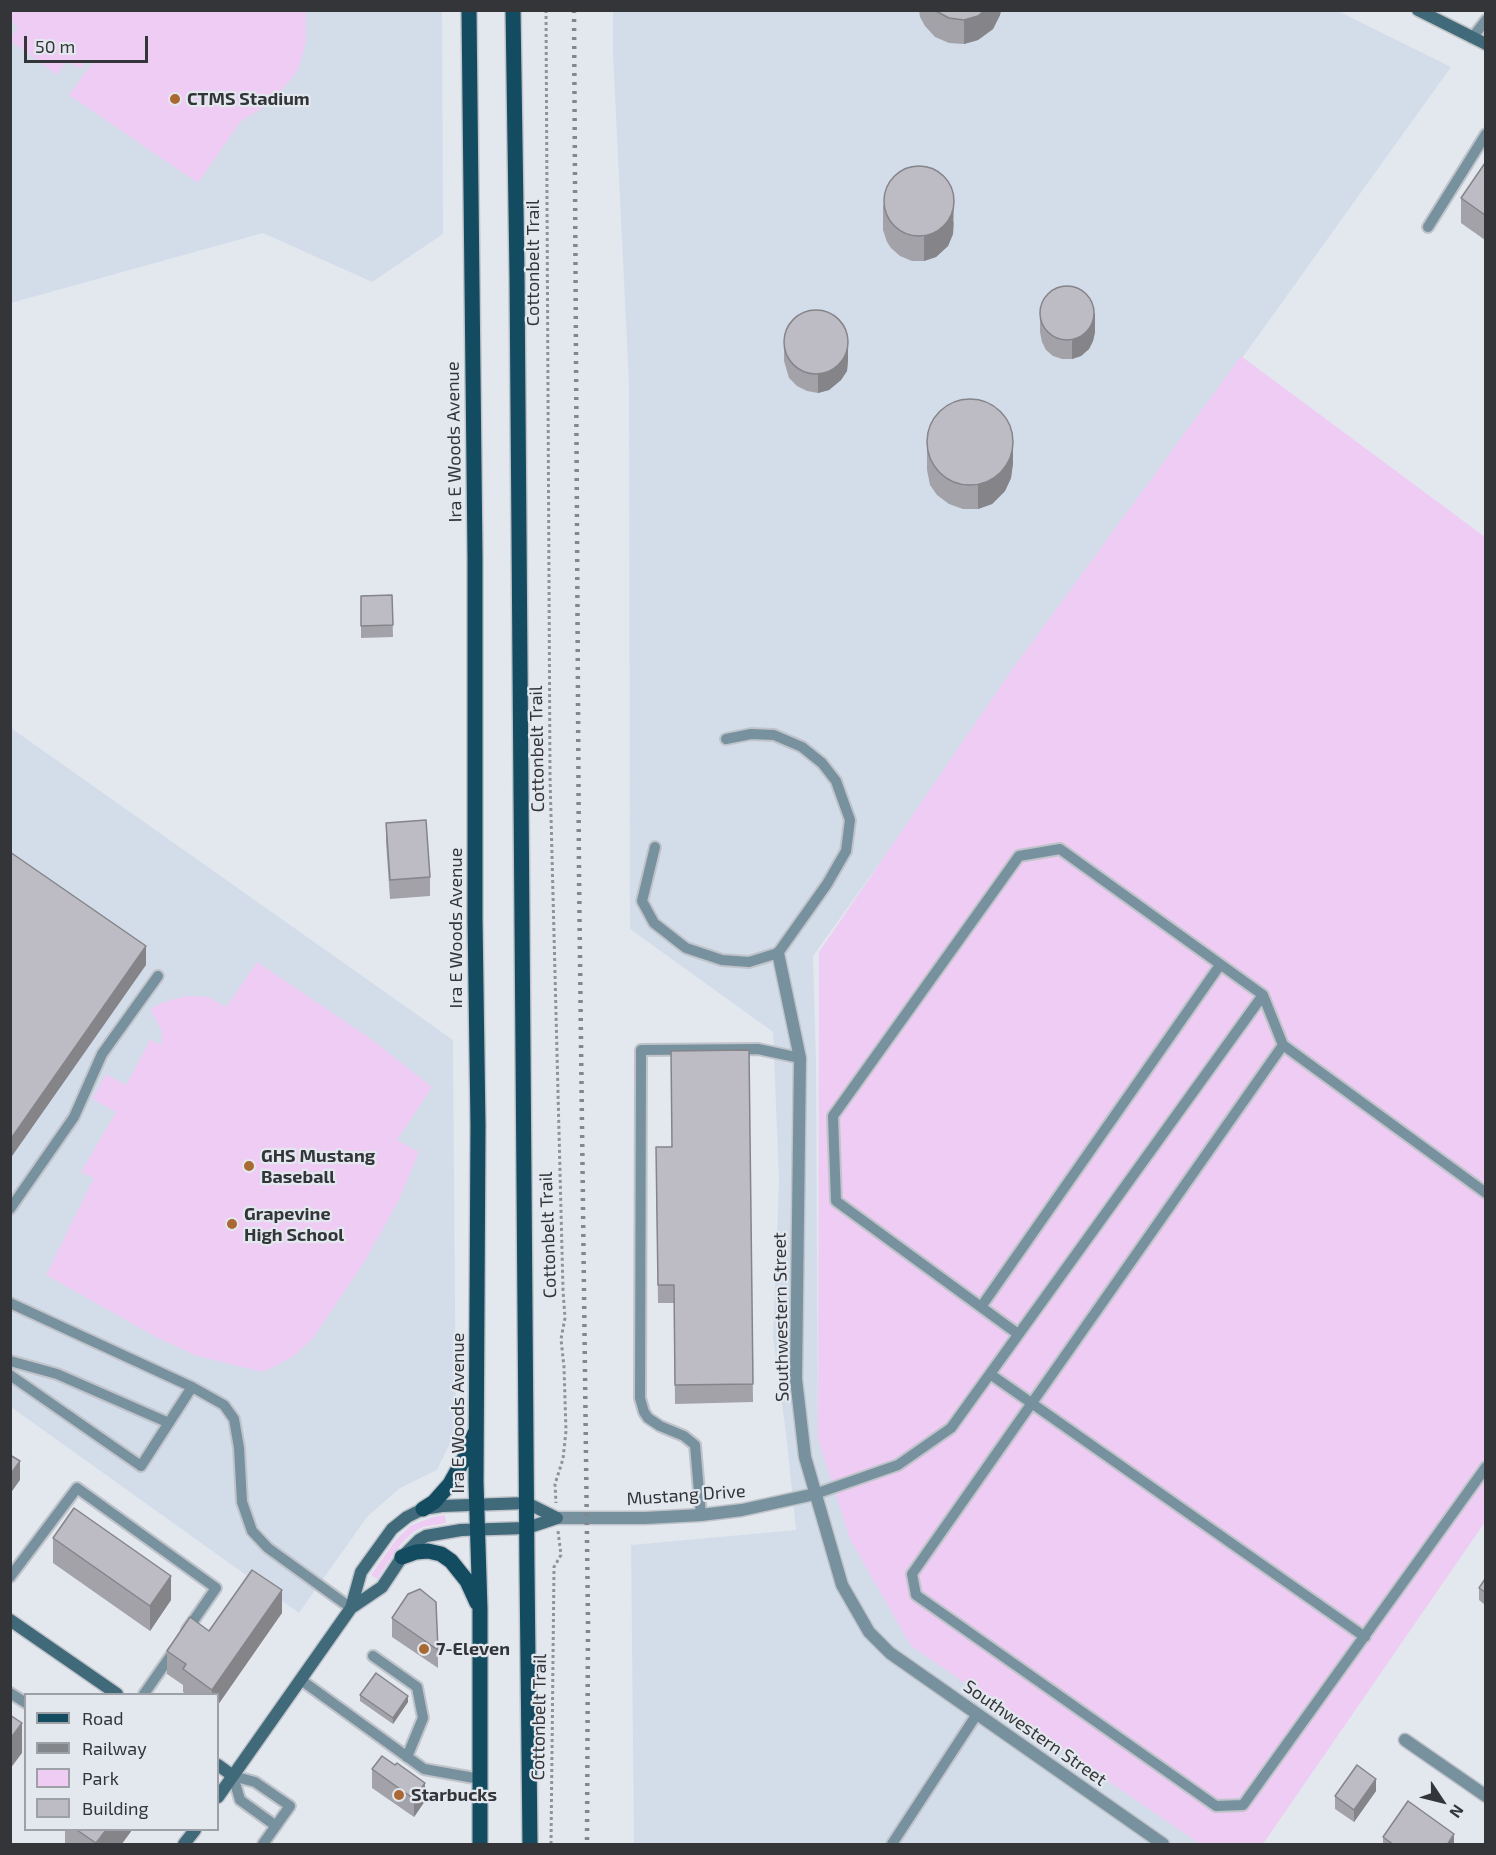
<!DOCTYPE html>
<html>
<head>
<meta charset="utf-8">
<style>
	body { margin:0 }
	#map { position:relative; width:1496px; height:1855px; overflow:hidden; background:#e3e8ef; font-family:"Exo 2",sans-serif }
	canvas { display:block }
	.frame { position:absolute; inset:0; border:12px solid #333538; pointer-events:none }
	.legend { position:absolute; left:24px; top:1693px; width:195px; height:138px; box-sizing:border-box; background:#e3e8ef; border:2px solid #9da0a6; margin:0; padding:8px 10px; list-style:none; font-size:18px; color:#333538 }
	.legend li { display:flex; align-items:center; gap:12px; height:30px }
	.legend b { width:30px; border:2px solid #9da0a6 }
	.north { position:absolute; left:1412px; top:1771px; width:60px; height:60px; -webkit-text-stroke:4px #e3e8ef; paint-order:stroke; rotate:125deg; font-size:16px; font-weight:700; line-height:24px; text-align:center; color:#333538 }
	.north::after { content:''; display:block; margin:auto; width:21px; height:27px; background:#333538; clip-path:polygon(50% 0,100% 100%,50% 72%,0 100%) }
	.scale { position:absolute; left:24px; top:36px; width:124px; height:27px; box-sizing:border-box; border:3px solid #333538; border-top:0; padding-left:8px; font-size:18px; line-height:21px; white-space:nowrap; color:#333538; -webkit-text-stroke:4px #e3e8ef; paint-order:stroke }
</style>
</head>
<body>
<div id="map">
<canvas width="1496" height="1855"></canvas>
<div class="frame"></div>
<ul class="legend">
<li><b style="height:8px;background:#134c60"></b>Road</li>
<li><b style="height:8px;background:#83868b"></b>Railway</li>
<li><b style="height:16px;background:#efccf3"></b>Park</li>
<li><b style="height:16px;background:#bdbcc4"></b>Building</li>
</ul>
<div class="north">N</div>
<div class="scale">50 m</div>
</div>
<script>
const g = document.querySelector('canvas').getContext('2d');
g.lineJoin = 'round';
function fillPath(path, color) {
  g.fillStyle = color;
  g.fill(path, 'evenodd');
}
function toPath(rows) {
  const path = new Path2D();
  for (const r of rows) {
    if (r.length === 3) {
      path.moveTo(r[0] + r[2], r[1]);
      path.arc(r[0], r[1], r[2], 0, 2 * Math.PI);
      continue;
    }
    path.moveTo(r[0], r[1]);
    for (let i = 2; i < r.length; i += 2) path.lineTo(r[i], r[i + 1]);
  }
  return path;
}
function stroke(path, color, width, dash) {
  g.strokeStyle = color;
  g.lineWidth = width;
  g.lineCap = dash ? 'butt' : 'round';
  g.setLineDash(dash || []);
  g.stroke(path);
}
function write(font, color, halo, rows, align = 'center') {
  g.font = font + ' "Exo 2",sans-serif';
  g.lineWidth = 4.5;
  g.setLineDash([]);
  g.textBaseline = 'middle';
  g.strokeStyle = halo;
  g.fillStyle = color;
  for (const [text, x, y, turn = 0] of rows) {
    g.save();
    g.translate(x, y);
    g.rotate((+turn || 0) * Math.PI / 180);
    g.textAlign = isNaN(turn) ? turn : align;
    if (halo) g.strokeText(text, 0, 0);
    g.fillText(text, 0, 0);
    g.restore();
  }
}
fillPath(toPath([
	[11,11,442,11,443,234,372,282,263,233,11,303],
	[613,11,1338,11,1451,67,813,956,816,1062,818,1439,912,1646,1200,1844,634,1844,631,1545,796,1530,786,1433,773,1337,779,1180,773,1032,630,929,629,384,613,54],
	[11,728,453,1040,456,1431,437,1470,400,1488,367,1517,299,1613,11,1407]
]), '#d3ddea');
fillPath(toPath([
	[306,10,306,42,301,61,296,73,271,103,241,121,198,183,69,95,93,62,86,60,82,69,66,62,57,75,11,41,11,37,18,27,11,21,11,11],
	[1241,356,1485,537,1485,1522,1263,1844,1200,1844,911,1646,850,1539,818,1439,819,952,1011,671],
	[257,962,371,1039,432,1087,397,1140,419,1152,398,1202,363,1264,313,1338,294,1356,263,1372,197,1356,156,1337,46,1275,94,1178,81,1172,116,1112,92,1099,106,1074,126,1085,150,1040,162,1045,161,1029,150,1009,161,1003,186,996,208,997,226,1007],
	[445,1515,446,1523,423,1527,412,1533,401,1544,377,1579,371,1575,395,1541,410,1526,433,1517]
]), '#efccf3');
const lane = toPath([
	[1472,38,1486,20],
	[1428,227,1486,134],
	[655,847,642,901,654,923,686,948,722,960,749,962,778,953,827,884,846,851,850,820,836,781,822,763,802,747,774,735,751,734,726,739],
	[1283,1045,912,1574,916,1595,1216,1806,1243,1805,1486,1467],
	[10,1209,74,1117,102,1054,158,976],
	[10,1303,192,1387,141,1466,10,1375],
	[981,1307,1220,965],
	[1018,1334,836,1201,833,1116,1019,856,1060,849,1263,995,1283,1045,1486,1193],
	[10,1361,57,1374,169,1423],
	[990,1374,1365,1637],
	[192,1387,224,1405,234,1419,239,1448,242,1502,252,1531,268,1548,351,1608],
	[815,1494,898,1465,951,1428,1263,995],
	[701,1515,695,1445,684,1436,660,1426,648,1418,644,1412,640,1398,641,1050,758,1049,800,1058],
	[10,1577,77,1488,216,1588,187,1630],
	[373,1656,417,1687,423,1718,407,1757],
	[301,1680,424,1769,480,1779],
	[10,1693,26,1703],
	[144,1694,174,1651],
	[233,1776,255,1782,290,1806,263,1844],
	[233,1776,240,1800,276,1826],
	[892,1844,977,1714]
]);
const street = toPath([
	[778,953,800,1058,796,1379,805,1457,842,1585,869,1632,890,1653,1163,1844],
	[557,1518,645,1518,701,1515,742,1510,815,1494],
	[1405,1740,1486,1796]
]);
const secondary = toPath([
	[1418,10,1486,44],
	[351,1608,382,1587,402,1557,419,1540,426,1536,461,1530,527,1528,557,1518],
	[10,1620,117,1694],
	[218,1765,233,1776],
	[218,1797,351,1608,361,1572,392,1529,407,1517,423,1509,442,1506,527,1503,557,1518],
	[184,1844,195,1830]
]);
const primary = toPath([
	[469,10,475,557,475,919,478,1125,476,1482,480,1609,480,1844],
	[513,10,517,276,527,1569,530,1844],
	[423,1509,434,1502,450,1484,465,1457,475,1433],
	[402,1557,416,1552,428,1551,441,1554,451,1561,467,1581,477,1603]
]);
stroke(lane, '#c0c4ca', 14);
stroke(street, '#c0c4ca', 15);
stroke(secondary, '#c0c4ca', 15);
stroke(primary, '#c0c4ca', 18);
stroke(toPath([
	[546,10,550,776,563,1290,565,1318,561,1339,564,1367,566,1431,563,1459,555,1484,556,1503],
	[551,1844,554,1567,561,1555,558,1531]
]), '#8f9398', 3, [3, 3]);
stroke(lane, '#77929e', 10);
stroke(street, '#77929e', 12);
stroke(secondary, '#40697a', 12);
stroke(primary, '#134c60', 15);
stroke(toPath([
	[574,10,579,874,588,1622,587,1844]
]), '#83868b', 4.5, [3, 6]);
fillPath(toPath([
	[919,10,1001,10,1000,15,993,29,978,40,964,44,949,43,935,37,925,26,920,17],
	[1485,163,1485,240,1461,223,1461,198],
	[883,205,954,222,953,234,948,246,936,257,924,261,912,261,900,256,891,248,887,242,883,230],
	[1040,314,1095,332,1093,341,1089,349,1081,356,1072,359,1062,359,1053,356,1046,350,1042,342,1040,332],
	[784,343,848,360,847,371,841,380,829,390,818,393,807,391,797,386,789,378,784,361],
	[927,446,1013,463,1011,478,1005,491,992,504,978,509,963,509,949,504,937,495,930,485,927,470],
	[392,595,393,637,361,638,361,596],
	[386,823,430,877,430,896,390,899,386,842],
	[749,1050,753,1402,675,1404,674,1303,658,1303,656,1165],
	[53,1538,171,1600,150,1631,53,1563],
	[1485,1579,1485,1605,1479,1600,1479,1588],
	[282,1613,218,1695,187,1695,183,1692,183,1685,167,1674,167,1651,209,1631],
	[392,1618,438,1650,438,1668,392,1637],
	[360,1695,408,1702,393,1724,360,1701],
	[372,1769,425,1801,414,1817,372,1788],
	[1376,1791,1354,1822,1335,1809,1335,1796],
	[65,1830,132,1830,121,1845,65,1845],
	[1383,1837,1454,1845,1383,1845]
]), '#a3a2a9');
fillPath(toPath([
	[985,10,1001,10,1000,15,993,29,978,40,964,44,964,20],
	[954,198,953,234,948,246,936,257,924,261,924,237],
	[1095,313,1095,332,1093,341,1089,349,1081,356,1072,359,1072,341],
	[848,341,848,360,847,371,841,380,829,390,818,393,818,374],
	[1013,438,1013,463,1011,478,1005,491,992,504,978,509,978,484],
	[146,946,146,965,10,1159,10,1140],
	[20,1461,20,1480,10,1494,10,1475],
	[171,1576,171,1600,150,1631,150,1606],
	[282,1590,282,1613,218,1705,218,1695,212,1695,212,1690],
	[408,1696,408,1702,393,1724,393,1718],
	[22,1723,22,1753,10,1769,10,1739],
	[1376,1779,1376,1791,1354,1822,1354,1810],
	[425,1783,425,1801,414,1817,414,1799],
	[106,1830,132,1830,121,1845,96,1845],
	[1454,1834,1454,1845,1447,1845]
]), '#848489');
const building = toPath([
	[934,10,985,10,978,16,964,20,949,18,934,10],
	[1485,163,1485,215,1461,198,1485,163],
	[919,201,35],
	[1067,313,27],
	[816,342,32],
	[970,442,43],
	[392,595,393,625,361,626,361,596,392,595],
	[426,820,430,877,390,880,386,823,426,820],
	[10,852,146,946,10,1140,10,852],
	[749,1050,753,1384,675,1385,674,1285,658,1285,656,1147,672,1147,671,1051,749,1050],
	[10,1455,20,1461,10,1475,10,1455],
	[74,1508,171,1576,150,1606,53,1538,74,1508],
	[252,1570,282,1590,212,1690,183,1669,186,1664,167,1651,190,1617,209,1631,252,1570],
	[1485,1579,1485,1592,1479,1588,1485,1579],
	[420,1589,436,1602,438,1650,392,1618,408,1594,420,1589],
	[376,1673,408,1696,393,1718,360,1695,376,1673],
	[10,1715,22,1723,10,1739,10,1715],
	[382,1756,395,1765,397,1763,425,1783,414,1799,372,1769,382,1756],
	[1357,1765,1376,1779,1354,1810,1335,1796,1357,1765],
	[1408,1801,1454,1834,1447,1845,1394,1845,1383,1837,1408,1801],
	[77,1830,106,1830,96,1843,77,1830]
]);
fillPath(building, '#bdbcc4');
stroke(building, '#848489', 1.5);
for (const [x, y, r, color] of [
	[175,99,6,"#aa6933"],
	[249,1166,6,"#aa6933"],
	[232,1224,6,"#aa6933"],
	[424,1649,6,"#aa6933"],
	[399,1795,6,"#aa6933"]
]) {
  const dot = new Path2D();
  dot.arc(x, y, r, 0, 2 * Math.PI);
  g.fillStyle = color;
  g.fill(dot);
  stroke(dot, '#e3e8ef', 2);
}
write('bold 18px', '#333538', '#e3e8ef', [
	["CTMS Stadium",187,99],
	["GHS Mustang",261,1156],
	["Baseball",261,1177],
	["Grapevine",244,1214],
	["High School",244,1235],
	["7-Eleven",436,1649],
	["Starbucks",411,1795]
], 'left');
write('18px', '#333538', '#e3e8ef', [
	["Cottonbelt Trail",533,263,-90],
	["Ira E Woods Avenue",454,442,-91],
	["Cottonbelt Trail",537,749,-91],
	["Ira E Woods Avenue",456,928,-90],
	["Cottonbelt Trail",548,1235,-92],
	["Southwestern Street",781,1317,-91],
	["Ira E Woods Avenue",458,1413,-90],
	["Mustang Drive",686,1495,-4],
	["Cottonbelt Trail",539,1717,-89],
	["Southwestern Street",1035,1733,35]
]);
</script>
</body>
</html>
